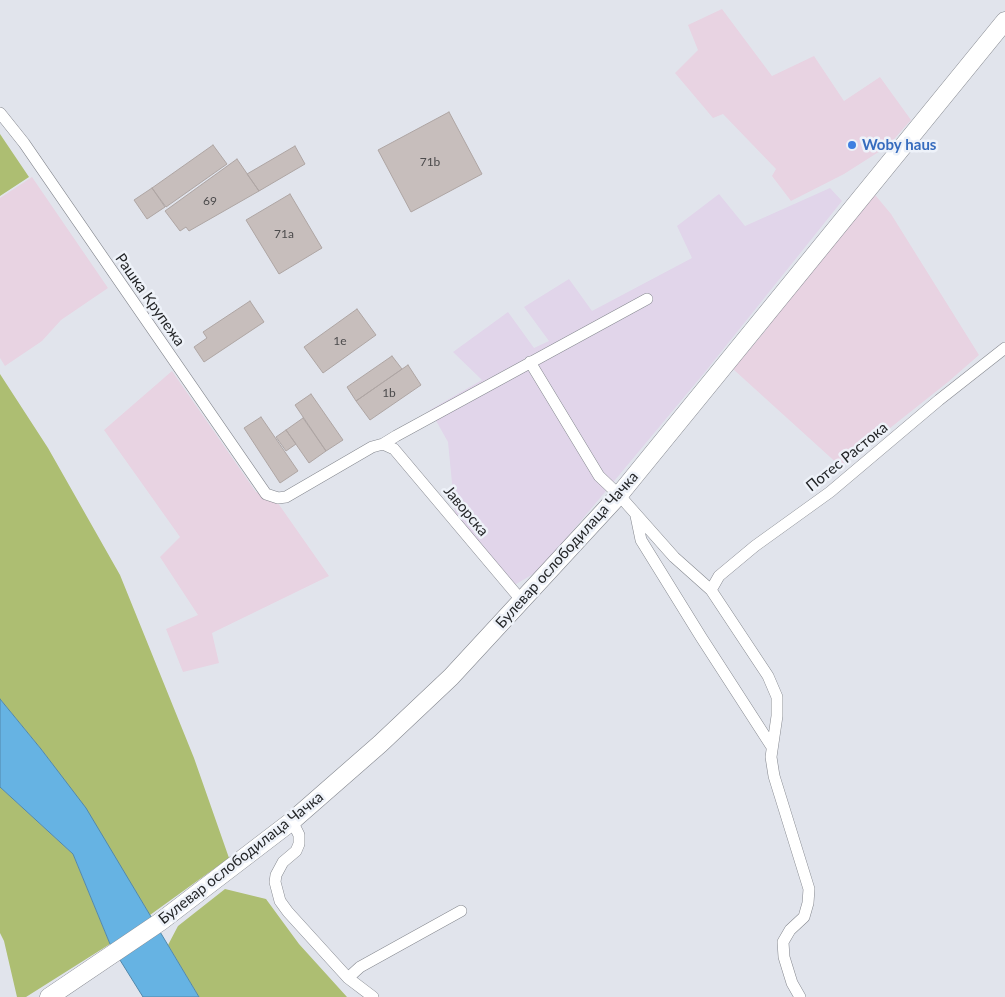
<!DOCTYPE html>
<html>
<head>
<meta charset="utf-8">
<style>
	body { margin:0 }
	canvas { display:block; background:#e1e4ec }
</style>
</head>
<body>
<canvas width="1005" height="997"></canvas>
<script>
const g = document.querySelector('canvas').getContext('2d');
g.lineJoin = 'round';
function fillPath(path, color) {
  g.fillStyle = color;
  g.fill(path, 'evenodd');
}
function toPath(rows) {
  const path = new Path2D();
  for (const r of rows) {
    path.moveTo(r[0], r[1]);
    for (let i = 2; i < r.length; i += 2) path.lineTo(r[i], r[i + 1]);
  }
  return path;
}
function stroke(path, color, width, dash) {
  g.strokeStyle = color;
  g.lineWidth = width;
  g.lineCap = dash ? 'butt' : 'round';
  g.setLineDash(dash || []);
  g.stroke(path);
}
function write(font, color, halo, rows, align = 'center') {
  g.font = font + ' Lato,sans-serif';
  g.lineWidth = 5;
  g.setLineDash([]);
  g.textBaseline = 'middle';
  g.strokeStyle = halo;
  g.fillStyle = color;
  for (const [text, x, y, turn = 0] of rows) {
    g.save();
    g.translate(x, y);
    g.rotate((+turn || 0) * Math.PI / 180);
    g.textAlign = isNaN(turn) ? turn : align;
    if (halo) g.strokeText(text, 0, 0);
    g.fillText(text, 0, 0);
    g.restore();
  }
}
fillPath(toPath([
	[830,188,842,201,705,372,540,570,506,590,456,524,448,442,430,410,482,380,453,352,508,312,534,348,549,341,524,307,569,279,592,311,692,258,677,226,719,194,745,226]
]), '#e1d5ea');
fillPath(toPath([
	[722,9,772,76,814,56,844,101,880,77,911,120,888,146,844,174,791,201,772,176,776,169,723,114,713,118,675,73,698,50,688,25],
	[32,177,108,288,61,320,42,341,5,366,0,358,0,198],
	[871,190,891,214,979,355,948,382,841,467,733,369,765,331,805,275],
	[172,371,256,492,273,496,329,576,212,633,219,663,183,672,166,629,198,615,160,557,180,537,104,430]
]), '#e8d3e2');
fillPath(toPath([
	[0,134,29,177,0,196],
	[0,374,48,448,120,575,194,758,229,858,150,915,85,808,41,749,0,699],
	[0,787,73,854,110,944,26,997,17,997,4,941,0,933],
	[225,889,266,899,299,944,347,997,199,997,168,945,178,926]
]), '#adbe72');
const water = toPath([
	[0,699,41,749,86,808,199,997,143,997,110,944,73,854,0,787,0,699]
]);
fillPath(water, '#66b3e3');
stroke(water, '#5288ab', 1);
const building = toPath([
	[449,112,482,174,411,212,378,150,449,112],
	[213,145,227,164,166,207,152,188,213,145],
	[295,146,305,164,259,191,247,174,295,146],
	[237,159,259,191,189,231,186,227,180,231,165,211,237,159],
	[152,188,165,207,147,219,134,200,152,188],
	[290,194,322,248,279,274,246,220,290,194],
	[250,301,264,322,204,362,194,347,207,338,203,332,250,301],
	[357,309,376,335,323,373,304,347,357,309],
	[392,356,402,369,356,401,347,387,392,356],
	[408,365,421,385,370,420,356,401,408,365],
	[311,394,343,440,326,451,295,405,311,394],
	[261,417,298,471,280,483,244,428,261,417],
	[303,418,326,451,309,463,286,430,303,418],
	[286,430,296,444,286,451,276,437,286,430]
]);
fillPath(building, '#c7bebc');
stroke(building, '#aea5a3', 1);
const street = toPath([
	[0,113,24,143,266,494,278,498,286,497,372,447,383,444,394,449,522,601],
	[530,362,599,476,619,495,674,557,711,590,768,676,777,697,777,716,771,757,774,776,809,889,808,903,804,917,790,930,783,942,784,957,792,983,800,997],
	[383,444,396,436,647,299],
	[636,516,641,540,701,637,772,747],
	[711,590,719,576,755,546,830,492,939,400,1005,348],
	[292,821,299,835,299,844,296,851,283,862,276,875,275,882,280,901,288,912,348,978,373,997],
	[348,978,360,967,461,911]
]);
const primary = toPath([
	[49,997,160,922,292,821,380,744,451,677,619,495,1005,21]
]);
stroke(street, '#85888f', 12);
stroke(primary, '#85888f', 19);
stroke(street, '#fff', 11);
stroke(primary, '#fff', 18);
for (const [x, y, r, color] of [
	[852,145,5,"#3f7fe0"]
]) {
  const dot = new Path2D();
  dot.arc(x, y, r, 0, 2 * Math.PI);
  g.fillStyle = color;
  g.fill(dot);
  stroke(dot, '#eef2f9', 2);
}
write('12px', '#4c4b4c', null, [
	["71b",430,162],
	["69",210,201],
	["71a",284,234],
	["1e",340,341],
	["1b",389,393]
]);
write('bold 15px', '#366cbe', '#eef2f9', [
	["Woby haus",862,145]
], 'left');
write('15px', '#232527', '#eef2f9', [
	["Рашка Крупежа",150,300,55],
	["Потес Растока",847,457,-39],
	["Јаворска",466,511,50],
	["Булевар ослободилаца Чачка",567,550,-48],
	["Булевар ослободилаца Чачка",241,858,-38]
]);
</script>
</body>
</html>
